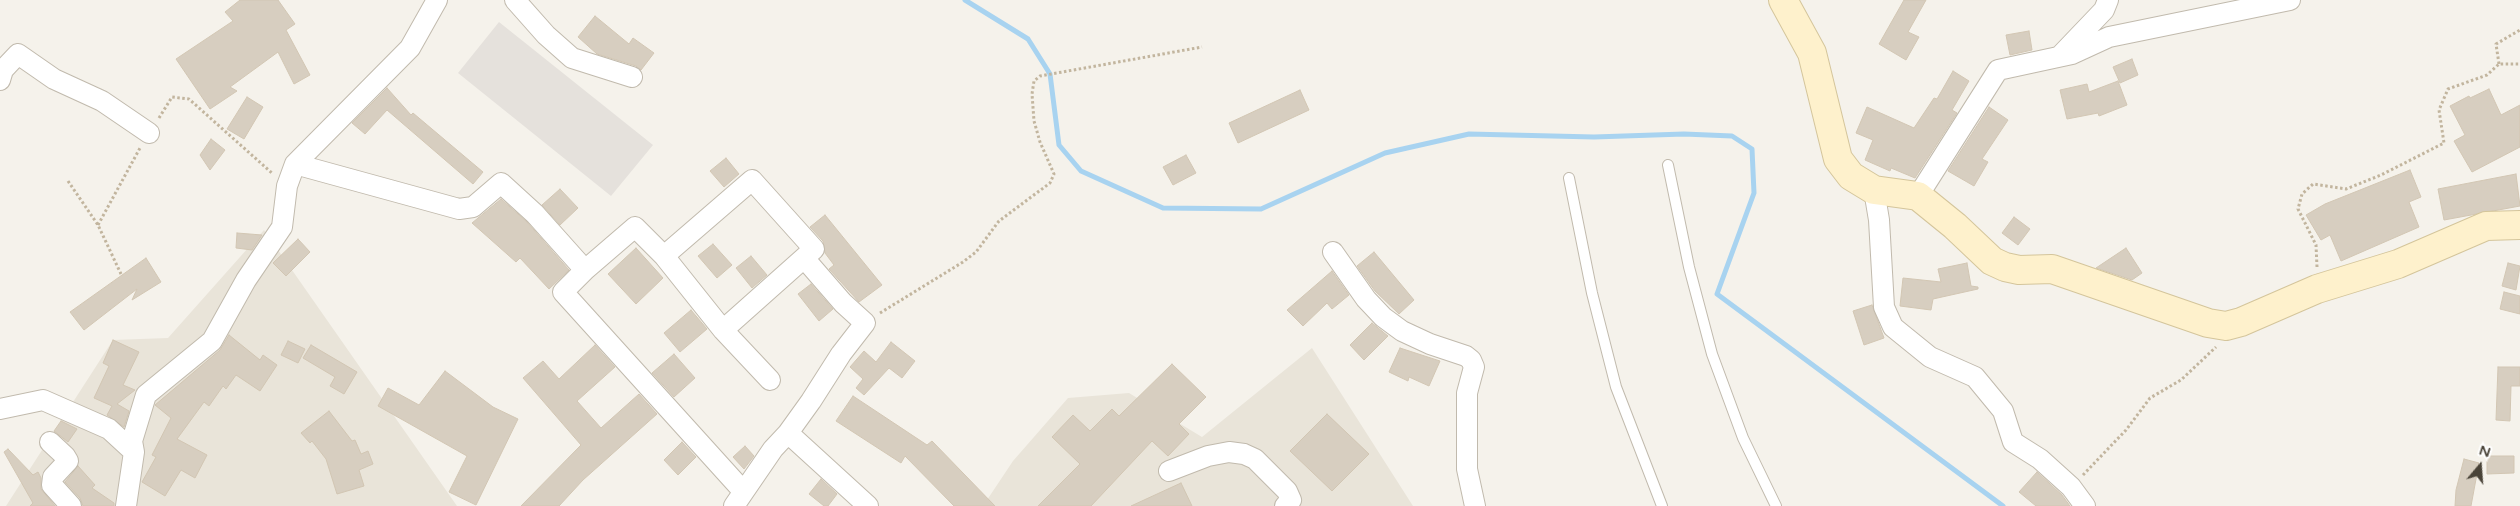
<!DOCTYPE html>
<html>
<head>
<meta charset="utf-8">
<style>
	body { margin:0 }
	#map { position:relative; width:2520px; height:506px; overflow:hidden; background:#f5f2eb; font-family:"Varela Round",sans-serif }
	canvas { display:block }
	.north { position:absolute; left:2455px; top:441px; width:50px; height:50px; -webkit-text-stroke:4px #fff; paint-order:stroke; rotate:18deg; font-size:14px; font-weight:700; line-height:20px; text-align:center; color:#494338 }
	.north::after { content:''; display:block; margin:auto; width:18px; height:22px; background:#494338; clip-path:polygon(50% 0,100% 100%,50% 72%,0 100%) }
</style>
</head>
<body>
<div id="map">
<canvas width="2520" height="506"></canvas>
<div class="north">N</div>
</div>
<script>
const g = document.querySelector('canvas').getContext('2d');
g.lineJoin = 'round';
function fillPath(path, color) {
  g.fillStyle = color;
  g.fill(path, 'evenodd');
}
function toPath(rows) {
  const path = new Path2D();
  for (const r of rows) {
    path.moveTo(r[0], r[1]);
    for (let i = 2; i < r.length; i += 2) path.lineTo(r[i], r[i + 1]);
  }
  return path;
}
function stroke(path, color, width, dash) {
  g.strokeStyle = color;
  g.lineWidth = width;
  g.lineCap = dash ? 'butt' : 'round';
  g.setLineDash(dash || []);
  g.stroke(path);
}
fillPath(toPath([
	[264,230,457,506,6,506,113,340,168,338],
	[1312,348,1413,506,983,506,1013,461,1068,398,1129,393,1202,437]
]), '#e9e4d9');
fillPath(toPath([
	[499,22,653,145,611,196,458,73]
]), '#e5e1dc');
stroke(toPath([
	[965,0,1028,39,1050,74,1059,145,1081,171,1163,208,1261,209,1385,153,1469,134,1594,137,1684,134,1732,136,1752,149,1754,193,1717,294,2003,506]
]), '#a8d3f0', 5);
const building = toPath([
	[240,0,278,0,295,24,286,30,310,75,294,84,278,52,230,87,237,91,210,109,176,59,233,21,225,12,240,0],
	[1904,0,1926,0,1908,32,1919,37,1906,60,1879,44,1904,0],
	[595,16,629,44,633,38,654,53,641,70,636,66,597,54,578,37,595,16],
	[2029,31,2032,50,2010,55,2006,35,2029,31],
	[2132,59,2138,75,2120,83,2113,67,2132,59],
	[1953,71,1969,81,1952,110,1957,113,1915,178,1891,168,1890,171,1865,160,1873,140,1856,133,1867,107,1914,128,1934,98,1937,99,1953,71],
	[2118,81,2127,105,2099,116,2098,113,2067,119,2060,90,2087,84,2089,92,2118,81],
	[387,88,411,115,413,113,483,172,473,184,387,110,365,134,352,123,387,88],
	[2489,89,2501,115,2520,105,2520,147,2472,172,2454,141,2465,135,2450,106,2469,96,2470,98,2489,89],
	[1300,90,1309,110,1238,143,1229,123,1300,90],
	[247,97,263,107,244,139,227,129,247,97],
	[1989,107,2008,120,1982,159,1988,162,1974,186,1948,171,1989,107],
	[211,139,225,150,210,170,200,155,211,139],
	[1186,155,1196,173,1173,185,1163,167,1186,155],
	[726,158,739,174,724,187,710,171,726,158],
	[2410,170,2421,197,2409,202,2419,227,2341,261,2330,235,2321,240,2306,215,2325,204,2410,170],
	[2516,174,2520,206,2444,220,2438,189,2516,174],
	[560,189,578,208,560,225,542,205,560,189],
	[501,199,527,222,569,270,549,289,520,258,516,262,472,223,501,199],
	[825,215,882,285,859,302,829,269,834,265,825,253,823,241,810,227,825,215],
	[2014,217,2030,229,2018,245,2002,233,2014,217],
	[237,233,262,235,252,250,236,248,237,233],
	[298,239,310,252,286,276,273,263,298,239],
	[713,244,732,265,717,278,698,256,713,244],
	[636,248,663,278,636,304,608,274,636,248],
	[2126,248,2142,273,2132,280,2096,268,2126,248],
	[1374,252,1414,300,1399,314,1375,291,1357,266,1374,252],
	[751,256,767,275,752,288,736,268,751,256],
	[146,258,161,282,132,300,137,289,84,330,70,312,146,258],
	[1967,263,1971,286,1978,287,1978,289,1933,299,1931,310,1900,306,1903,278,1941,282,1938,269,1967,263],
	[2508,263,2520,266,2516,290,2502,286,2508,263],
	[1332,271,1349,295,1332,309,1327,303,1303,326,1287,310,1332,271],
	[811,284,833,309,819,321,798,294,811,284],
	[2504,292,2520,296,2520,314,2500,309,2504,292],
	[1872,305,1884,338,1864,345,1853,311,1872,305],
	[691,310,707,329,680,352,664,333,691,310],
	[1372,323,1388,336,1364,360,1350,345,1372,323],
	[229,335,260,360,263,355,277,365,260,391,236,375,226,389,223,386,209,406,204,402,177,439,207,455,195,478,181,470,165,496,142,482,156,457,152,455,171,418,155,405,220,350,229,335],
	[113,340,139,352,123,385,135,390,117,404,129,411,124,427,107,415,112,406,94,398,109,366,103,363,113,340],
	[288,341,305,349,298,363,281,355,288,341],
	[891,342,915,361,902,378,889,368,864,395,856,388,863,379,850,367,864,351,876,362,891,342],
	[311,345,357,372,344,394,330,386,335,377,303,358,311,345],
	[595,345,615,367,577,401,601,428,639,394,657,414,583,480,559,506,521,506,581,445,523,378,543,361,559,379,595,345],
	[1400,348,1440,361,1429,386,1409,377,1408,381,1389,372,1400,348],
	[674,354,695,378,674,397,652,373,674,354],
	[1172,364,1206,397,1179,424,1189,434,1168,456,1152,441,1091,506,1038,506,1080,464,1052,437,1073,415,1090,431,1112,409,1119,416,1172,364],
	[2498,367,2520,367,2520,386,2511,386,2510,421,2496,420,2498,367],
	[445,371,493,407,518,419,476,505,449,492,467,456,378,406,388,388,419,405,445,371],
	[853,396,927,445,932,441,995,506,954,506,905,456,901,463,836,421,853,396],
	[329,411,352,441,355,440,361,454,368,451,373,464,359,470,364,486,337,494,326,459,312,441,310,443,301,433,329,411],
	[1327,414,1369,454,1332,491,1290,451,1327,414],
	[61,421,77,429,68,442,54,431,61,421],
	[682,442,696,457,678,475,664,460,682,442],
	[745,446,754,456,744,469,733,457,745,446],
	[8,449,33,475,38,472,41,478,41,489,55,506,30,506,33,503,4,452,8,449],
	[2487,456,2514,456,2514,473,2487,474,2487,456],
	[2464,459,2479,463,2471,506,2455,506,2456,490,2464,459],
	[78,466,95,485,92,488,114,503,114,506,83,506,80,498,65,482,78,466],
	[2037,472,2062,495,2070,506,2036,506,2019,492,2037,472],
	[821,479,837,494,828,506,824,506,809,494,821,479],
	[1181,483,1192,506,1131,506,1181,483]
]);
fillPath(building, '#d7cec0');
stroke(building, '#d2c6b3', 1);
const lane = toPath([
	[1668,165,1689,267,1712,354,1743,438,1776,506],
	[1569,178,1592,293,1616,387,1662,506]
]);
const street = toPath([
	[515,0,546,35,572,58,632,77],
	[2061,55,2104,10,2108,0],
	[0,80,3,70,18,54,54,79,102,101,149,133],
	[295,164,459,209,473,207,501,183,535,214,585,270,563,292,743,491],
	[1874,190,1879,220,1884,307,1893,327,1930,357,1975,377,2003,411,2013,442,2040,459,2071,487,2085,506],
	[1918,196,1998,70,2072,54,2109,37,2290,0],
	[1333,252,1366,299,1383,317,1402,331,1430,344,1466,356,1471,360,1474,367,1467,393,1467,469,1475,506],
	[664,256,752,180,814,249,723,330],
	[585,270,635,227,664,256,723,330,770,380],
	[0,409,43,400,109,429,134,452],
	[788,433,868,506],
	[50,442,65,456,68,461,53,477,52,485,71,506],
	[1169,471,1208,456,1229,452,1244,454,1255,459,1287,491,1291,500,1285,506],
	[126,506,134,452,132,441,146,395,212,341,246,280,282,227,287,186,295,164,410,48,437,0],
	[734,506,773,449,788,433,811,401,841,354,865,323,843,303,804,258]
]);
const secondary = toPath([
	[1783,0,1812,53,1838,159,1851,176,1874,190,1918,196,1955,226,1992,261,2005,267,2019,270,2052,269,2208,323,2226,326,2241,322,2317,289,2398,264,2486,226,2520,225]
]);
stroke(lane, '#c1baad', 12);
stroke(street, '#c1baad', 22);
stroke(secondary, '#d4c59b', 30);
stroke(toPath([
	[2499,64,2496,44,2520,30],
	[159,118,172,97,189,99,273,174],
	[68,181,98,225,121,274],
	[98,225,140,148],
	[2317,267,2316,245,2298,209,2302,194,2313,184,2346,189,2381,175,2444,143,2439,110,2448,89,2487,75,2499,64,2520,64],
	[880,313,963,262,976,252,999,221,1050,183,1054,174,1040,142,1034,121,1032,94,1034,81,1040,76,1202,47],
	[2083,475,2126,430,2150,398,2181,380,2216,347]
]), '#c2b59e', 3, [2.5, 2.5]);
stroke(lane, '#fff', 10);
stroke(street, '#fff', 20);
stroke(secondary, '#fef1cc', 28);
</script>
</body>
</html>
